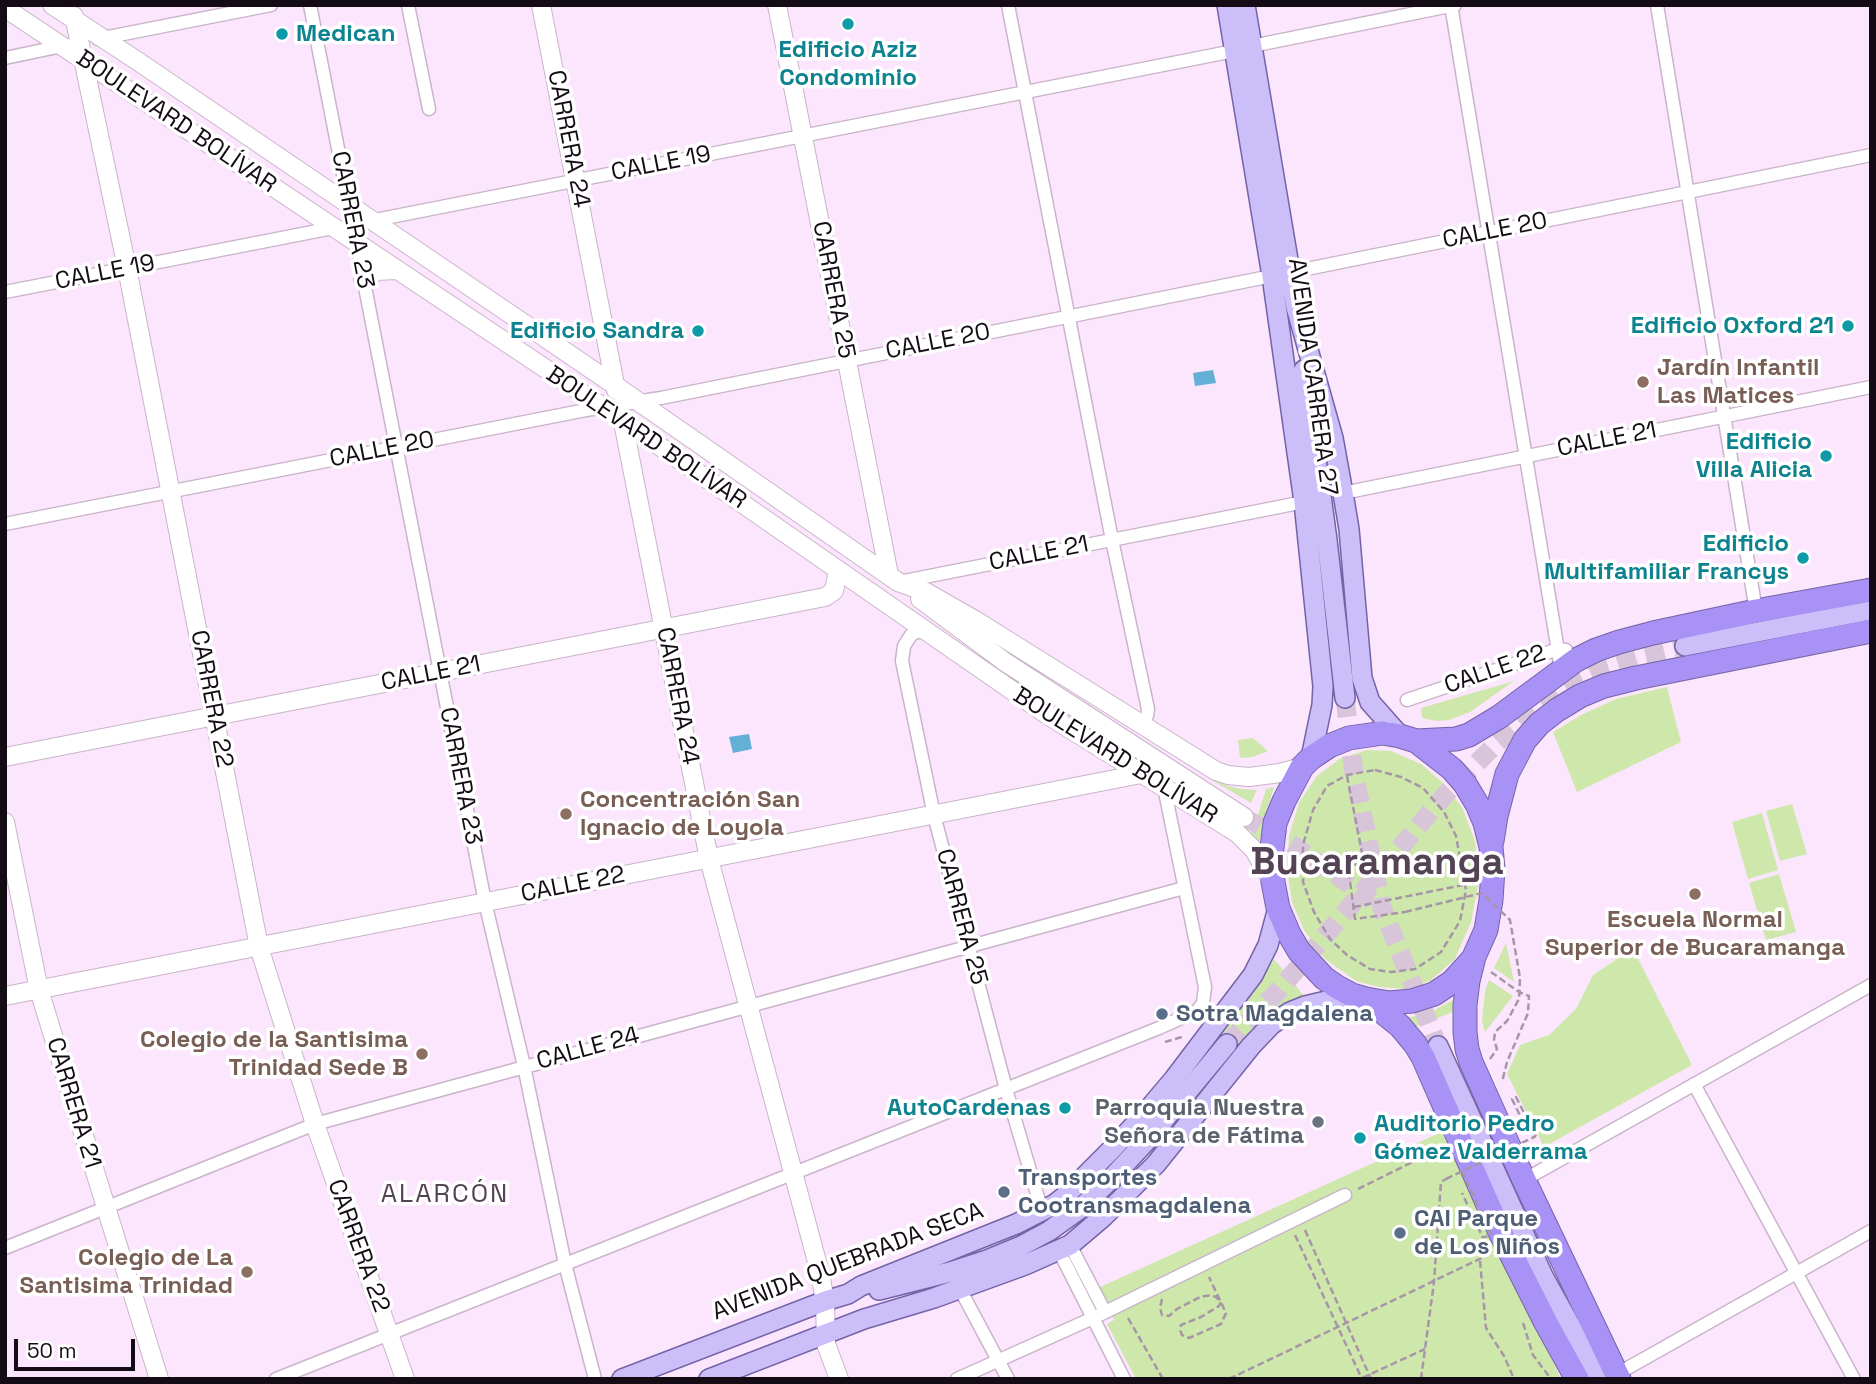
<!DOCTYPE html>
<html>
<head>
<meta charset="utf-8">
<style>
	body { margin:0 }
	#map { position:relative; width:1876px; height:1384px; overflow:hidden; background:#fce6fd; font-family:"Space Grotesk",sans-serif }
	canvas { display:block }
	.frame { position:absolute; inset:0; border:7px solid #140c14; pointer-events:none }
	.scale { position:absolute; left:14px; top:1339px; width:121px; height:32px; box-sizing:border-box; border:4px solid #140c14; border-top:0; padding-left:9px; font-size:21px; line-height:24px; white-space:nowrap; color:#140c14; -webkit-text-stroke:5px #fff; paint-order:stroke }
</style>
</head>
<body>
<div id="map">
<canvas width="1876" height="1384"></canvas>
<div class="frame"></div>
<div class="scale">50 m</div>
</div>
<script>
const g = document.querySelector('canvas').getContext('2d');
g.lineJoin = 'round';
function fillPath(path, color) {
  g.fillStyle = color;
  g.fill(path, 'evenodd');
}
function toPath(rows) {
  const path = new Path2D();
  for (const r of rows) {
    path.moveTo(r[0], r[1]);
    for (let i = 2; i < r.length; i += 2) path.lineTo(r[i], r[i + 1]);
  }
  return path;
}
function stroke(path, color, width, dash) {
  g.strokeStyle = color;
  g.lineWidth = width;
  g.lineCap = dash ? 'butt' : 'round';
  g.setLineDash(dash || []);
  g.stroke(path);
}
function write(font, color, halo, rows, align = 'center') {
  g.font = font + ' "Space Grotesk",sans-serif';
  g.lineWidth = 7;
  g.setLineDash([]);
  g.textBaseline = 'middle';
  g.strokeStyle = halo;
  g.fillStyle = color;
  for (const [text, x, y, turn = 0] of rows) {
    g.save();
    g.translate(x, y);
    g.rotate((+turn || 0) * Math.PI / 180);
    g.textAlign = isNaN(turn) ? turn : align;
    if (halo) g.strokeText(text, 0, 0);
    g.fillText(text, 0, 0);
    g.restore();
  }
}
fillPath(toPath([
	[1514,681,1470,712,1449,720,1436,721,1422,718,1421,708],
	[1667,687,1681,742,1577,792,1553,732,1581,715,1616,699],
	[1253,738,1268,751,1252,757,1240,758,1238,740],
	[1367,750,1391,751,1421,764,1443,783,1462,807,1475,841,1479,881,1471,922,1455,959,1430,981,1406,989,1379,987,1356,981,1325,959,1304,930,1292,902,1287,869,1289,836,1299,803,1316,777,1339,759],
	[1203,775,1225,785,1240,789,1257,790,1251,803],
	[1274,787,1267,810,1259,843,1250,835,1257,818,1266,789],
	[1792,804,1807,854,1780,861,1766,811],
	[1762,813,1778,870,1748,879,1732,822],
	[1779,874,1796,932,1766,940,1749,883],
	[1629,941,1692,1065,1544,1147,1507,1074,1520,1045,1549,1035,1576,1009,1593,975,1614,961],
	[1506,943,1514,982,1494,968],
	[1274,959,1305,997,1239,1047,1219,1031,1261,980],
	[1489,980,1513,996,1485,1032,1482,1020,1485,991],
	[1453,1000,1453,1012,1425,1023,1414,1027,1406,1018,1429,1013],
	[1446,1130,1561,1379,1136,1379,1107,1324,1114,1320,1098,1288]
]), '#cee7ab');
fillPath(toPath([
	[1213,370,1216,383,1195,386,1193,373],
	[749,734,752,749,733,753,729,737]
]), '#64afd5');
stroke(toPath([
	[1244,817,1295,846,1382,908]
]), '#d9c5da', 18, [18, 9]);
stroke(toPath([
	[1345,698,1354,773,1382,908,1438,1046],
	[1227,1044,1278,991,1444,796,1496,744,1537,708,1574,680,1599,669,1637,657,1685,646]
]), '#d9c5da', 19, [19, 10]);
const street = toPath([
	[310,5,485,902,524,1066,565,1264,595,1379],
	[408,5,429,109],
	[1008,5,1112,540,1148,709,1147,716,1140,725],
	[1451,5,1561,669],
	[1657,5,1756,611],
	[98,39,271,5],
	[1252,46,1455,5],
	[5,58,67,45],
	[370,221,1234,51],
	[5,292,338,227],
	[1343,493,1871,387],
	[5,524,586,410,661,398,1272,276,1871,155],
	[899,582,1304,502],
	[925,632,916,632,911,635,904,646,902,661,934,815,1006,1089,1042,1211],
	[1407,700,1558,649,1566,650],
	[1694,1084,1854,1379],
	[1524,1180,1871,985],
	[1070,1245,1105,1312],
	[5,1248,315,1124,1184,888],
	[1059,1251,1124,1379],
	[960,1289,1008,1379],
	[1617,1374,1871,1231],
	[276,1379,1159,1028,1197,1011,1203,1003,1205,987,1164,787],
	[957,1379,1093,1318,1345,1195]
]);
const secondary = toPath([
	[52,5,139,62,616,386,898,582,926,592,975,620,1216,771,1228,775,1249,777,1280,773,1302,767],
	[541,5,616,390],
	[777,5,889,575],
	[5,8,603,407,1046,714,1237,833,1254,850,1271,879],
	[74,16,127,268,259,947,315,1124,405,1379],
	[363,280,377,271,396,270],
	[622,417,709,859,820,1273,825,1301,826,1344,839,1379],
	[920,599,1005,662,1244,817],
	[5,757,825,597,834,591,838,570],
	[5,822,39,990,159,1379],
	[5,996,1141,774]
]);
const primary = toPath([
	[1227,5,1272,276,1304,502,1323,686,1322,705,1311,758],
	[1245,5,1296,307,1333,438,1343,493,1349,529,1362,678,1370,702,1400,736],
	[1304,370,1327,540,1345,698],
	[1685,646,1871,610],
	[1438,1046,1543,1276,1600,1379],
	[879,1290,950,1272,987,1260,1021,1246,1049,1231,1081,1208,1110,1180,1149,1138,1227,1044],
	[622,1379,825,1301,848,1294,861,1286,1016,1224,1055,1204,1064,1197,1110,1151,1141,1118,1174,1079,1253,975,1268,945,1278,908],
	[709,1379,864,1319,934,1298,1025,1265,1070,1245,1103,1217,1156,1164,1251,1046,1272,1024,1290,1012,1305,1006,1352,995]
]);
const highway = toPath([
	[1383,733,1400,736,1416,741,1452,769,1465,784,1477,804,1485,823,1491,847,1493,869,1491,900,1486,930,1473,959,1452,982,1434,994,1412,1001,1389,1003,1366,999,1352,995,1337,987,1324,978,1299,951,1289,934,1278,908,1273,882,1271,856,1275,823,1284,801,1302,767,1311,758,1329,746,1349,738,1383,733],
	[1416,741,1456,739,1469,735,1499,717,1576,660,1596,650,1619,642,1653,633,1756,611,1871,590],
	[1492,841,1496,816,1507,774,1525,740,1539,724,1557,710,1580,696,1604,686,1636,678,1871,631],
	[1473,961,1468,981,1465,1005,1465,1032,1467,1049,1471,1062,1524,1180,1619,1379],
	[1369,1001,1400,1026,1415,1044,1423,1057,1499,1230,1546,1323,1577,1379]
]);
stroke(street, '#c9b4ca', 15);
stroke(secondary, '#c9b4ca', 20);
stroke(primary, '#7463a6', 22);
stroke(highway, '#7463a6', 25);
stroke(toPath([
	[1375,770,1401,777,1423,788,1444,812,1456,836,1466,890,1460,921,1441,952,1415,969,1391,972,1370,969,1347,955,1330,939,1314,912,1303,882,1303,845,1313,810,1327,786,1347,775,1375,770],
	[1347,776,1364,863,1348,866],
	[1346,851,1355,919,1405,912],
	[1354,907,1463,885],
	[1491,972,1519,992,1529,996,1528,1013,1507,1062,1502,1082],
	[1165,1042,1185,1036],
	[1490,1059,1497,1049,1494,1040,1495,1032,1507,1021,1519,999,1520,978],
	[1524,1124,1512,1099,1516,1097,1536,1136],
	[1358,1189,1443,1147],
	[1305,1230,1371,1379],
	[1295,1235,1362,1379],
	[1480,1261,1486,1328,1504,1356,1514,1379],
	[1162,1299,1160,1308,1162,1315,1169,1316,1177,1309,1200,1297,1211,1295,1216,1297,1221,1302,1219,1306,1201,1317,1181,1325,1180,1330,1182,1335,1189,1338,1221,1324,1226,1313,1209,1277],
	[1128,1318,1163,1379],
	[1523,1323,1533,1355,1551,1379],
	[1362,1378,1425,1349],
	[1229,1379,1490,1254],
	[1421,1379,1434,1282,1441,1182,1446,1179]
]), '#a696a7', 2.5, [7, 3.5]);
stroke(street, '#fff', 12);
stroke(secondary, '#fff', 18);
stroke(primary, '#cbbef9', 19);
stroke(highway, '#a892f5', 23);
stroke(toPath([
	[1405,912,1482,893,1510,920,1520,978],
	[1462,1171,1491,1234,1483,1238,1462,1193],
	[1446,1179,1536,1136]
]), '#a696a7', 2.5, [7, 3.5]);
for (const [x, y, r, color] of [
	[848,24,7,"#0f9aa8"],
	[282,34,7,"#0f9aa8"],
	[1848,326,7,"#0f9aa8"],
	[698,331,7,"#0f9aa8"],
	[1643,382,7,"#8d6e63"],
	[1826,456,7,"#0f9aa8"],
	[1803,558,7,"#0f9aa8"],
	[566,814,7,"#8d6e63"],
	[1695,894,7,"#8d6e63"],
	[1162,1014,7,"#5c6f8a"],
	[422,1054,7,"#8d6e63"],
	[1065,1108,7,"#0f9aa8"],
	[1318,1122,7,"#6b7280"],
	[1360,1138,7,"#0f9aa8"],
	[1004,1192,7,"#5c6f8a"],
	[1400,1233,7,"#5c6f8a"],
	[247,1272,7,"#8d6e63"]
]) {
  const dot = new Path2D();
  dot.arc(x, y, r, 0, 2 * Math.PI);
  g.fillStyle = color;
  g.fill(dot);
  stroke(dot, '#fff', 2.5);
}
write('bold 24px', '#0d838f', '#fff', [
	["Medican",296,34,"left"],
	["Edificio Aziz",848,50,"center"],
	["Condominio",848,78,"center"],
	["Edificio Oxford 21",1834,326],
	["Edificio Sandra",684,331],
	["Edificio",1812,442],
	["Villa Alicia",1812,470],
	["Edificio",1789,544],
	["Multifamiliar Francys",1789,572],
	["AutoCardenas",1051,1108],
	["Auditorio Pedro",1374,1124,"left"],
	["Gómez Valderrama",1374,1152,"left"]
], 'right');
write('24px', '#140c14', '#fff', [
	["BOULEVARD BOLÍVAR",176,122,34],
	["CARRERA 24",568,139,79],
	["CALLE 19",661,164,-11],
	["CARRERA 23",352,220,79],
	["CALLE 20",1495,231,-11],
	["CALLE 19",105,273,-11],
	["CARRERA 25",833,290,79],
	["CALLE 20",938,342,-11],
	["AVENIDA CARRERA 27",1312,377,82],
	["BOULEVARD BOLÍVAR",646,438,34],
	["CALLE 21",1607,440,-11],
	["CALLE 20",382,450,-11],
	["CALLE 21",1039,554,-11],
	["CALLE 22",1495,670,-19],
	["CALLE 21",431,674,-11],
	["CARRERA 24",677,696,79],
	["CARRERA 22",211,699,79],
	["BOULEVARD BOLÍVAR",1115,756,32],
	["CARRERA 23",460,776,79],
	["CALLE 22",573,885,-11],
	["CARRERA 25",961,917,75],
	["CALLE 24",588,1049,-15],
	["CARRERA 21",73,1103,73],
	["CARRERA 22",358,1246,70],
	["AVENIDA QUEBRADA SECA",848,1262,-21]
]);
write('bold 24px', '#785e54', '#fff', [
	["Jardín Infantil",1657,368],
	["Las Matices",1657,396],
	["Concentración San",580,800],
	["Ignacio de Loyola",580,828],
	["Escuela Normal",1695,920,"center"],
	["Superior de Bucaramanga",1695,948,"center"],
	["Colegio de la Santisima",408,1040,"right"],
	["Trinidad Sede B",408,1068,"right"],
	["Colegio de La",233,1258,"right"],
	["Santisima Trinidad",233,1286,"right"]
], 'left');
write('bold 24px', '#4e5e75', '#fff', [
	["Sotra Magdalena",1176,1014],
	["Transportes",1018,1178],
	["Cootransmagdalena",1018,1206],
	["CAI Parque",1414,1219],
	["de Los Niños",1414,1247]
], 'left');
write('bold 24px', '#5b616d', '#fff', [
	["Parroquia Nuestra",1304,1108],
	["Señora de Fátima",1304,1136]
], 'right');
g.letterSpacing = '2px';
write('26px', '#544255', '#fff', [
	["ALARCÓN",445,1195]
]);
g.letterSpacing = '0px';
write('bold 38px', '#544255', '#fff', [
	["Bucaramanga",1377,864]
]);
</script>
</body>
</html>
